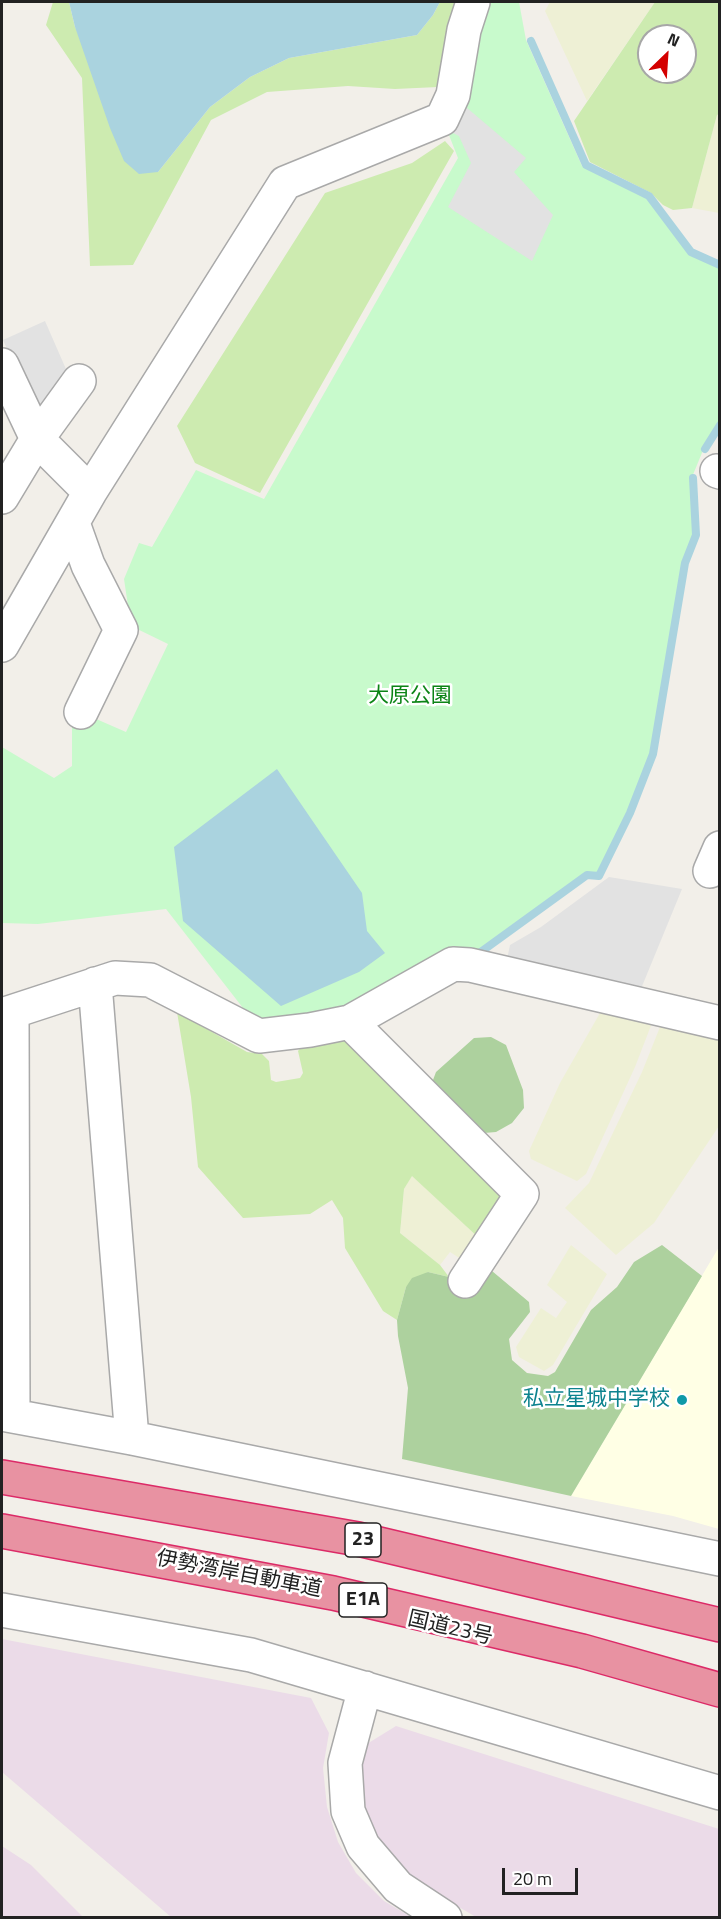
<!DOCTYPE html>
<html>
<head>
<meta charset="utf-8">
<style>
	body { margin:0 }
	#map { position:relative; width:721px; height:1919px; overflow:hidden; background:#f2efe9; font-family:"Titillium Web",sans-serif }
	canvas { display:block }
	.frame { position:absolute; inset:0; border:3px solid #222; pointer-events:none }
	.north { position:absolute; left:637px; top:24px; width:60px; height:60px; box-sizing:border-box; background:#fff; border:2px solid #a7a7a7; border-radius:50%; rotate:25deg; font-size:16px; font-weight:700; line-height:24px; text-align:center; color:#222 }
	.north::after { content:''; display:block; margin:auto; width:21px; height:27px; background:#d40000; clip-path:polygon(50% 0,100% 100%,50% 72%,0 100%) }
	.scale { position:absolute; left:502px; top:1868px; width:76px; height:27px; box-sizing:border-box; border:3px solid #222; border-top:0; padding-left:8px; font-size:18px; line-height:21px; white-space:nowrap; color:#222; -webkit-text-stroke:4px #fff; paint-order:stroke }
</style>
</head>
<body>
<div id="map">
<canvas width="721" height="1919"></canvas>
<div class="frame"></div>
<div class="north">N</div>
<div class="scale">20 m</div>
</div>
<script>
const g = document.querySelector('canvas').getContext('2d');
g.lineJoin = 'round';
function fillPath(path, color) {
  g.fillStyle = color;
  g.fill(path, 'evenodd');
}
function toPath(rows) {
  const path = new Path2D();
  for (const r of rows) {
    path.moveTo(r[0], r[1]);
    for (let i = 2; i < r.length; i += 2) path.lineTo(r[i], r[i + 1]);
  }
  return path;
}
function stroke(path, color, width, dash) {
  g.strokeStyle = color;
  g.lineWidth = width;
  g.lineCap = dash ? 'butt' : 'round';
  g.setLineDash(dash || []);
  g.stroke(path);
}
function write(font, color, halo, rows, align = 'center') {
  g.font = font + ' "Titillium Web","Noto Sans JP",sans-serif';
  g.lineWidth = 5;
  g.setLineDash([]);
  g.textBaseline = 'middle';
  g.strokeStyle = halo;
  g.fillStyle = color;
  for (const [text, x, y, turn = 0] of rows) {
    g.save();
    g.translate(x, y);
    g.rotate((+turn || 0) * Math.PI / 180);
    g.textAlign = isNaN(turn) ? turn : align;
    if (halo) g.strokeText(text, 0, 0);
    g.fillText(text, 0, 0);
    g.restore();
  }
}
fillPath(toPath([
	[2,1639,311,1698,329,1733,323,1768,327,1807,338,1842,356,1873,384,1901,411,1917,171,1917,2,1772],
	[396,1726,719,1829,719,1917,476,1917,409,1878,367,1825,362,1794,362,1747],
	[2,1846,31,1865,83,1917,2,1917]
]), '#ebdbe8');
fillPath(toPath([
	[719,1247,719,1529,673,1516,571,1496]
]), '#ffffe5');
fillPath(toPath([
	[550,2,655,2,587,101,545,11],
	[719,114,719,213,692,208,717,115],
	[600,1013,652,1023,635,1067,586,1174,577,1181,531,1159,529,1151,560,1083],
	[662,1022,719,1036,719,1126,654,1223,616,1255,565,1208,589,1183,642,1072],
	[412,1175,480,1239,464,1261,450,1252,440,1265,400,1233,404,1189],
	[571,1245,607,1274,553,1365,544,1371,519,1357,516,1347,541,1308,556,1318,567,1302,547,1285]
]), '#eef0d5');
fillPath(toPath([
	[53,2,69,2,75,27,158,172,210,107,250,77,289,58,417,35,433,15,440,2,457,2,444,68,438,87,395,89,348,86,267,92,211,120,133,265,90,266,82,78,46,25],
	[655,2,719,2,719,114,717,115,692,208,673,210,663,205,651,193,590,162,574,121],
	[649,36,685,36,685,72,649,72],
	[445,141,454,151,260,493,195,463,177,426,325,193,412,163],
	[177,1012,247,1052,262,1054,269,1061,271,1080,276,1082,300,1078,303,1073,298,1051,302,1046,343,1037,505,1187,480,1239,412,1176,404,1189,400,1233,440,1265,449,1277,428,1272,406,1287,397,1320,383,1311,345,1248,343,1218,332,1200,310,1214,243,1218,198,1167,191,1097]
]), '#cdebb0');
fillPath(toPath([
	[491,1037,506,1045,523,1090,524,1108,512,1123,496,1132,484,1133,472,1131,430,1088,436,1072,474,1038],
	[662,1245,702,1276,571,1496,402,1459,408,1388,398,1336,397,1320,406,1287,412,1278,428,1272,449,1277,466,1284,482,1273,492,1271,529,1302,530,1312,509,1339,512,1360,527,1373,548,1376,555,1372,591,1310,617,1287,634,1262]
]), '#add19e');
fillPath(toPath([
	[482,2,519,2,526,40,582,166,647,198,690,254,719,267,719,423,704,448,692,477,694,534,683,561,651,753,629,811,597,874,585,873,473,954,360,1006,257,1026,166,909,38,924,2,923,2,747,54,778,72,766,72,714,87,715,126,732,168,644,131,626,124,579,139,543,152,547,196,470,264,499,458,158,447,130]
]), '#c8facc');
fillPath(toPath([
	[460,102,526,158,514,172,553,215,532,261,448,207,471,163,459,136,447,130],
	[45,321,69,376,38,417,3,340],
	[609,877,682,889,638,996,506,964,510,945,541,927]
]), '#e2e2e2');
fillPath(toPath([
	[69,2,440,2,433,15,417,35,289,58,250,77,210,107,158,172,139,174,124,161,110,128,75,27],
	[277,769,362,893,367,931,385,953,359,972,281,1006,183,921,174,847]
]), '#aad3df');
stroke(toPath([
	[531,41,586,165,649,196,691,252,720,265],
	[705,449,720,425],
	[478,954,587,875,599,876,630,813,653,754,685,563,696,535,693,478]
]), '#aad3df', 8);
const minor = toPath([
	[2,365,37,439,90,492],
	[717,471,720,472],
	[2,497,37,439,79,381],
	[73,523,88,565,121,630,81,712],
	[2,645,90,492,285,183,442,119,453,95,464,30,473,2],
	[710,871,720,848],
	[95,984,132,1438],
	[12,1013,13,1416],
	[2,1015,115,978,150,980,259,1036,310,1030,350,1022,453,964,470,965,720,1023],
	[350,1022,522,1194,465,1281],
	[2,1414,132,1438,720,1559],
	[2,1610,251,1655,720,1793],
	[365,1688,345,1763,348,1811,363,1846,398,1887,445,1918]
]);
const highway = toPath([
	[2,1477,358,1539,720,1625],
	[2,1531,333,1593,582,1651,720,1690]
]);
stroke(minor, '#a9a9a9', 36);
stroke(highway, '#dc2a67', 36);
stroke(minor, '#fff', 33);
stroke(highway, '#e892a2', 33);
for (const [x, y, r, color] of [
	[682,1400,6,"#0f9aa8"]
]) {
  const dot = new Path2D();
  dot.arc(x, y, r, 0, 2 * Math.PI);
  g.fillStyle = color;
  g.fill(dot);
  stroke(dot, '#fff', 2);
}
for (const [x, y, w] of [
	[363,1540,36],
	[363,1600,48]
]) {
  const box = new Path2D();
  box.roundRect(x - w / 2, y - 17, w, 34, 4.5);
  g.fillStyle = '#fff';
  g.fill(box);
  stroke(box, '#222', 1.5);
}
write('bold 20px', '#222', null, [
	["23",363,1540],
	["E1A",363,1600]
]);
write('21px', '#0c8416', '#fff', [
	["大原公園",410,697]
]);
write('21px', '#0d838f', '#fff', [
	["私立星城中学校",670,1400]
], 'right');
write('21px', '#222', '#fff', [
	["伊勢湾岸自動車道",239,1575,11],
	["国道23号",450,1629,13]
]);
</script>
</body>
</html>
